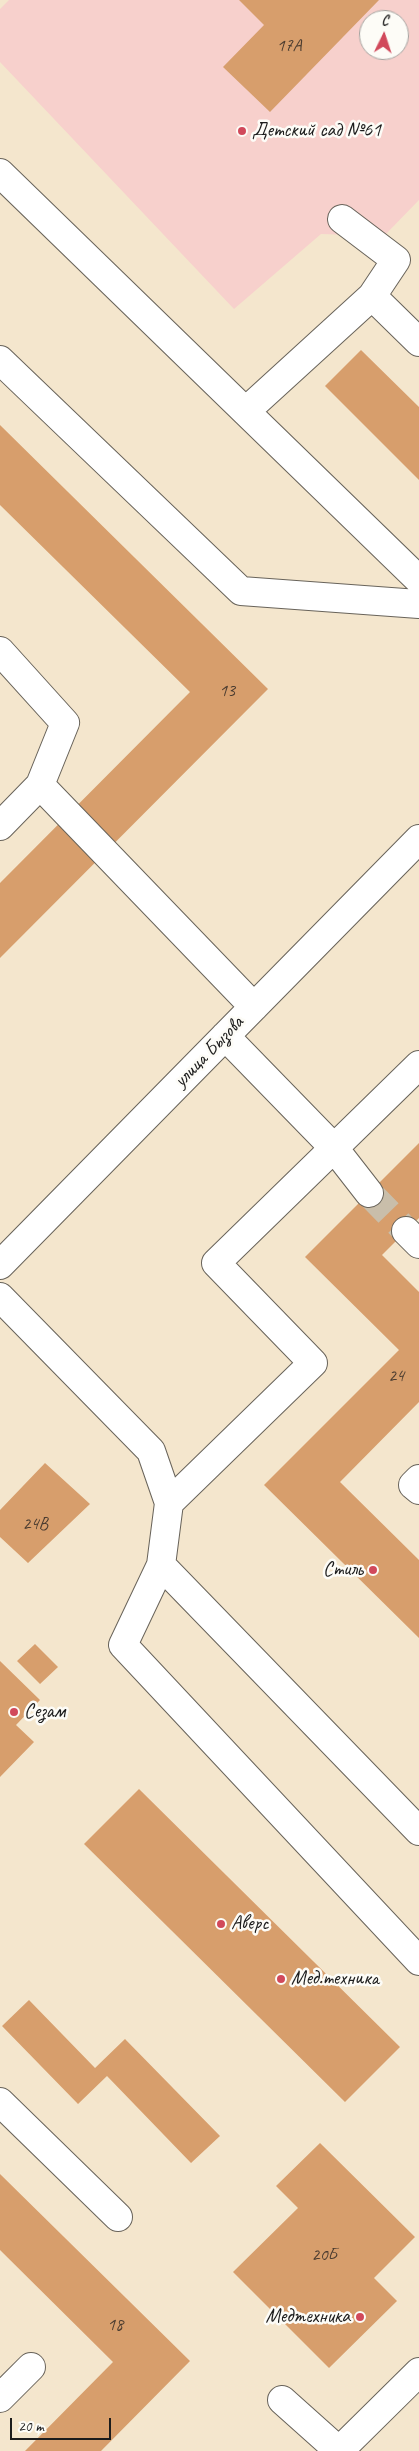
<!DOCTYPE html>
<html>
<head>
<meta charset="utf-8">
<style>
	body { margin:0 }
	#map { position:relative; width:419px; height:2451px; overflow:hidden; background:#f4e6cd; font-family:Caveat,sans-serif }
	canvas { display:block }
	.north { position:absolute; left:359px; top:10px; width:50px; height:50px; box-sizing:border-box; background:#fdfcf7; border:1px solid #a3a29f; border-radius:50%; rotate:4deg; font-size:14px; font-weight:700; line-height:20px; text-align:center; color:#1c1c1c }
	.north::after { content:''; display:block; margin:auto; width:18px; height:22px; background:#d1495b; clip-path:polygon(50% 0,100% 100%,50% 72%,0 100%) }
	.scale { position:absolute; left:10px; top:2418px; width:101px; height:22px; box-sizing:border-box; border:2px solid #1c1c1c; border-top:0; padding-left:6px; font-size:15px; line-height:18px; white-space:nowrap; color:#1c1c1c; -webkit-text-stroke:4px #fdfcf7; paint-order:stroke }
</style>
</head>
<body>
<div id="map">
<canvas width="419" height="2451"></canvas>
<div class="north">С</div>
<div class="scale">20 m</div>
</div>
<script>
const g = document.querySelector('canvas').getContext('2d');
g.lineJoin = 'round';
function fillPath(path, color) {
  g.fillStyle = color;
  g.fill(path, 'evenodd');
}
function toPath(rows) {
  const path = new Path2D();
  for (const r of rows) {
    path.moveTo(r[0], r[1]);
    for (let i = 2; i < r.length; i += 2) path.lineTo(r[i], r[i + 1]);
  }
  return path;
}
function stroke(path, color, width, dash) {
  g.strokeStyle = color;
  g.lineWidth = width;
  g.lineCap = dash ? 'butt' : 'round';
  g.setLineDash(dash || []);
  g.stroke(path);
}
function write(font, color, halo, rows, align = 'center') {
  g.font = font + ' Caveat,sans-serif';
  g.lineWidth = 5;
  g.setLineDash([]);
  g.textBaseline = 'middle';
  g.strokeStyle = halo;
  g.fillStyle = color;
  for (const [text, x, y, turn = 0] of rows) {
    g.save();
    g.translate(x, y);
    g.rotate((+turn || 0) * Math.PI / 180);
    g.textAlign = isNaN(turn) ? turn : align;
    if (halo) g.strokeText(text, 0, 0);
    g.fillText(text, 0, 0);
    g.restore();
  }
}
fillPath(toPath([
	[9,0,419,0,419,200,384,236,321,234,234,309,0,62,0,9],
	[369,20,399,20,399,50,369,50]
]), '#f7d0cc');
fillPath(toPath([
	[239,0,379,0,270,112,223,67,264,25],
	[361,350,419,407,419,480,325,386],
	[0,425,268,689,0,958,0,883,190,692,0,505],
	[419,1143,419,1218,382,1255,419,1292,419,1402,340,1482,419,1560,419,1638,264,1485,399,1350,305,1257],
	[45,1463,90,1504,28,1563,0,1537,0,1510],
	[35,1644,58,1667,40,1684,17,1661],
	[0,1661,40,1700,16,1725,34,1742,0,1777],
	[139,1789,400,2047,345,2102,84,1844],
	[29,2000,95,2068,125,2039,220,2136,191,2163,107,2076,78,2104,2,2026],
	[320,2143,415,2237,374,2278,397,2301,329,2368,233,2272,298,2208,276,2186],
	[0,2174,190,2361,101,2451,25,2451,113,2362,0,2250]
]), '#d79e6c');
stroke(toPath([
	[369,1193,406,1231]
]), '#c9beaa', 28, [28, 14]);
const minor = toPath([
	[0,173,419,580],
	[342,219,396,260,372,296],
	[0,360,241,591,419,604],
	[246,411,372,296,419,342],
	[0,651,65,723,40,785,0,826],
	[40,785,254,1007],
	[225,1036,334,1148,419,1065],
	[406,1231,419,1244],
	[0,1265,419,839],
	[0,1297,151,1451,169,1503,161,1565,419,1831],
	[419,1479,413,1485,419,1490],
	[169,1503,313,1363,216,1263,334,1148,369,1193],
	[161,1565,123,1645,419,1961],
	[0,2102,118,2217],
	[0,2398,31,2367],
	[282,2400,339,2451,419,2372]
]);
stroke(minor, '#68635a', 30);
stroke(minor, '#fff', 28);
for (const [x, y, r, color] of [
	[242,131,5,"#d1495b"],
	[373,1570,5,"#d1495b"],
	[14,1712,5,"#d1495b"],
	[221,1924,5,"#d1495b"],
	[281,1979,5,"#d1495b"],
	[360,2317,5,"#d1495b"]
]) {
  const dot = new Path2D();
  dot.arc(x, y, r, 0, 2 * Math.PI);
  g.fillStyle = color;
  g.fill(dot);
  stroke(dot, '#fdfcf7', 2);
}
write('18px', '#4b3c30', null, [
	["17А",289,46],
	["13",227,691],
	["24",396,1376],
	["24В",35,1524],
	["20Б",324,2255],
	["18",115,2325]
]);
write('20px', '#1c1c1c', '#fdfcf7', [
	["Детский сад №61",252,131],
	["Стиль",363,1570,"right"],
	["Сезам",24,1712],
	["Аверс",231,1924],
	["Мед.техника",291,1979],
	["Медтехника",350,2317,"right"]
], 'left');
write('20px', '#1c1c1c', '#fdfcf7', [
	["улица Бызова",209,1052,-46]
]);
</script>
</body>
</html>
